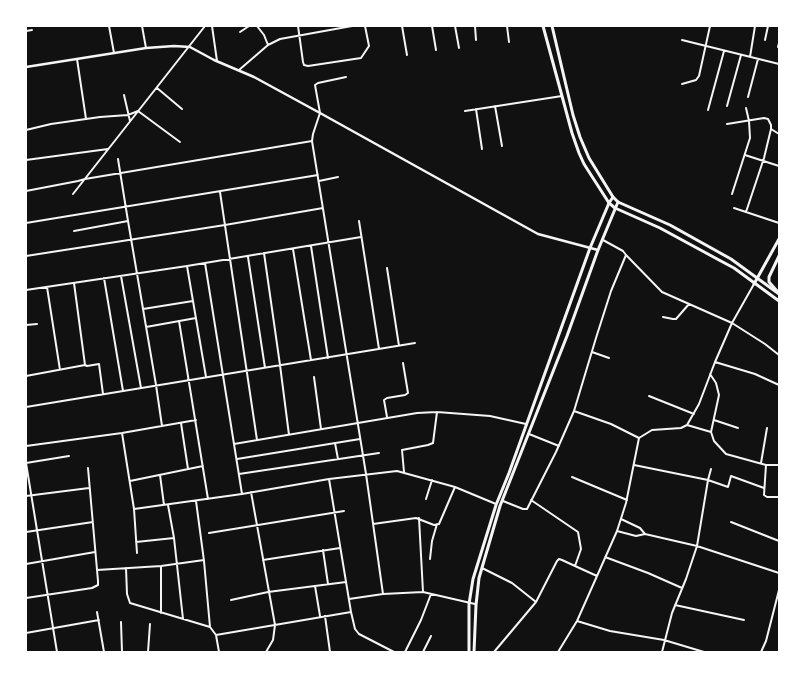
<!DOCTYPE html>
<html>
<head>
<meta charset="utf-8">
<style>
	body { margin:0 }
	#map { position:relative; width:805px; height:678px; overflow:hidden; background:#111; font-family:"Noto Serif",serif }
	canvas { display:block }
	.frame { position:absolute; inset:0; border:27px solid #fff; pointer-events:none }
</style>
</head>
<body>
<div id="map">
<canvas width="805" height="678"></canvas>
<div class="frame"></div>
</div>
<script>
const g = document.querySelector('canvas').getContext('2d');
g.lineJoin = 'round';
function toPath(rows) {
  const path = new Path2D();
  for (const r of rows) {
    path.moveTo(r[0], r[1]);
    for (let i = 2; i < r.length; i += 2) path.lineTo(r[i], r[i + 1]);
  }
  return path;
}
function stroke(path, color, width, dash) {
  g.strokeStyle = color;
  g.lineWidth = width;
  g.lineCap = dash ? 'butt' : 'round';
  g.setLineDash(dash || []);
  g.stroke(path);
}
stroke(toPath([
	[109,26,114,53],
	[142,26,146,48],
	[212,26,217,61],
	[257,26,264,35,268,45],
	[298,26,303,62,304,65,308,66,361,58,369,46,365,26],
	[402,26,407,55],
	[432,26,436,50],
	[455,26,459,48],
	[475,26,476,40],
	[507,26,509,42],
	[26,31,32,30],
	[240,32,249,26],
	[682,40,779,64],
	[765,40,768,26],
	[778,47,779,43],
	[750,57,755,26],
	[77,59,86,119],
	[239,70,268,45,280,39,352,26],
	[346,77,318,83,315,85,320,113,313,134,312,141,366,474,383,594],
	[682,84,696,80,699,76,710,26],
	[157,88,182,109],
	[124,95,130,121],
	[748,97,758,59],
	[495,106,502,146],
	[727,106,741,55],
	[476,109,482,149],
	[708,110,724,51],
	[465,111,562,96],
	[727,124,764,118,768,119,771,125,771,129,764,158,746,212],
	[771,129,779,134],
	[26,130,51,124,100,117,128,115,138,111,180,142],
	[745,155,779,166],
	[118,159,128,221,156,385,162,426],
	[26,160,108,149],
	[319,181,338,177],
	[26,191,78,181,85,179,312,141],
	[220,192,257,440],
	[73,194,205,26],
	[732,194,750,138,749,121,746,108],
	[734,208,779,223],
	[359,221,379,349],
	[26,223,318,175],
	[74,231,128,221],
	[603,240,623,251,626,255,662,292,732,323,765,344,779,355],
	[311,246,328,358],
	[293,249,311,360],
	[264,253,280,365,289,435],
	[26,256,225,225,323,208],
	[248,257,265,368],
	[205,263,242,494],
	[187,266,206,377],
	[387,268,399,346],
	[121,276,141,388],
	[104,278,123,391],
	[74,283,85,365],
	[47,287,60,370],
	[26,290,187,266,361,237],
	[143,309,193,301],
	[663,317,673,319,676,319,689,304],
	[179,321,208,499],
	[26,325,37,324],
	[146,327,196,318],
	[592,352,609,358],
	[715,362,755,374,779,385],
	[710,374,716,383,719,395,711,432,714,441,726,454,766,465,764,495,767,497,779,497],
	[26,376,85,365,87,366,99,364,103,394],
	[314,377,321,429],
	[649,396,694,414],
	[26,407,415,343],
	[574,411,611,424,639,438],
	[387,417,384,400,387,398,405,395,408,393,403,363],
	[714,420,738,428],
	[181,423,188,469],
	[687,425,711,432],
	[122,433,134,509,137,553],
	[529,434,559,446],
	[335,443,338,459],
	[234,444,417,413,437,412,490,416,526,424],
	[26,446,122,433,196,420],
	[237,459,360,439],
	[26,463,57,652],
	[26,463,69,456],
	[761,463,767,428],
	[634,465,708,480,711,469],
	[766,465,779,465],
	[404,472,402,450,428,445,433,443,437,412],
	[239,474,379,453],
	[160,475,164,505],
	[572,477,627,500],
	[329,479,351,612,355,629,359,634,394,652],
	[130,481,203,466],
	[251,492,275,625,273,640,266,652],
	[26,496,89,488],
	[426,499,432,480],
	[531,500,578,532,581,549,575,566,597,576],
	[196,501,204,561,210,627],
	[503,501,523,509,527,509,556,452,574,411,596,338,611,291,626,255],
	[168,505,174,538,183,619],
	[134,509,242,494,329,479,397,471,455,487,496,504],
	[419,518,423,592],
	[731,522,779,541],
	[373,524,416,518,434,525,439,524,455,487],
	[617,531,636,536,645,534,640,528,621,519],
	[26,532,93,522],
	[209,533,344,511],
	[645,534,697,546,779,573],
	[136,542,174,538],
	[323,550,328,584],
	[605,557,648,573,682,588],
	[430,559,432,541,437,524],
	[263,560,340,548],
	[26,564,95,552],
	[126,568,127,594,130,603,210,627,216,635,219,652],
	[482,568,512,583,536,602],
	[97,570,161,566,204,560],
	[315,586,320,616],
	[26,598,92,588,98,585,98,581,88,468],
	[349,599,383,594,423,592,475,604],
	[231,600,268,592,346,582],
	[675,605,744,620],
	[97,612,104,652],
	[161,613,161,566],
	[325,616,330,652],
	[577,621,610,631,664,640,704,652],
	[121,622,122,652],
	[26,633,99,620],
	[216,635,351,612],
	[148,652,150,624],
	[200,652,219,652],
	[405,652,421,620,431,594],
	[423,652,431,636],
	[494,652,536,602,557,561,559,559,562,560,575,566],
	[558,652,577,621,617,531,626,503,639,438,652,430,681,428,687,425,699,404,715,362,732,323,754,284],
	[662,652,672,613,686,579,697,546,708,480,728,487,731,476,764,488],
	[761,652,766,641,779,590]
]), '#f5f5f5', 2);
stroke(toPath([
	[26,67,146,48,174,46,190,47,214,60,254,77,320,113,538,234,598,250]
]), '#f5f5f5', 2.5);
stroke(toPath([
	[754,284,779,239],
	[777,291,769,282,769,277,779,256],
	[469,652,469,604,473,579,496,505,509,473,590,248,609,203,613,197],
	[474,652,476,605,479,578,500,506,567,336,598,250,618,202]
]), '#f5f5f5', 3);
stroke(toPath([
	[543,26,572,133,579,153,584,164,609,203,615,208,660,228,719,260,734,268,779,301],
	[552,26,573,115,580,137,589,158,613,197,618,202,670,225,731,259,779,294]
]), '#f5f5f5', 3);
</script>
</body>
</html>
